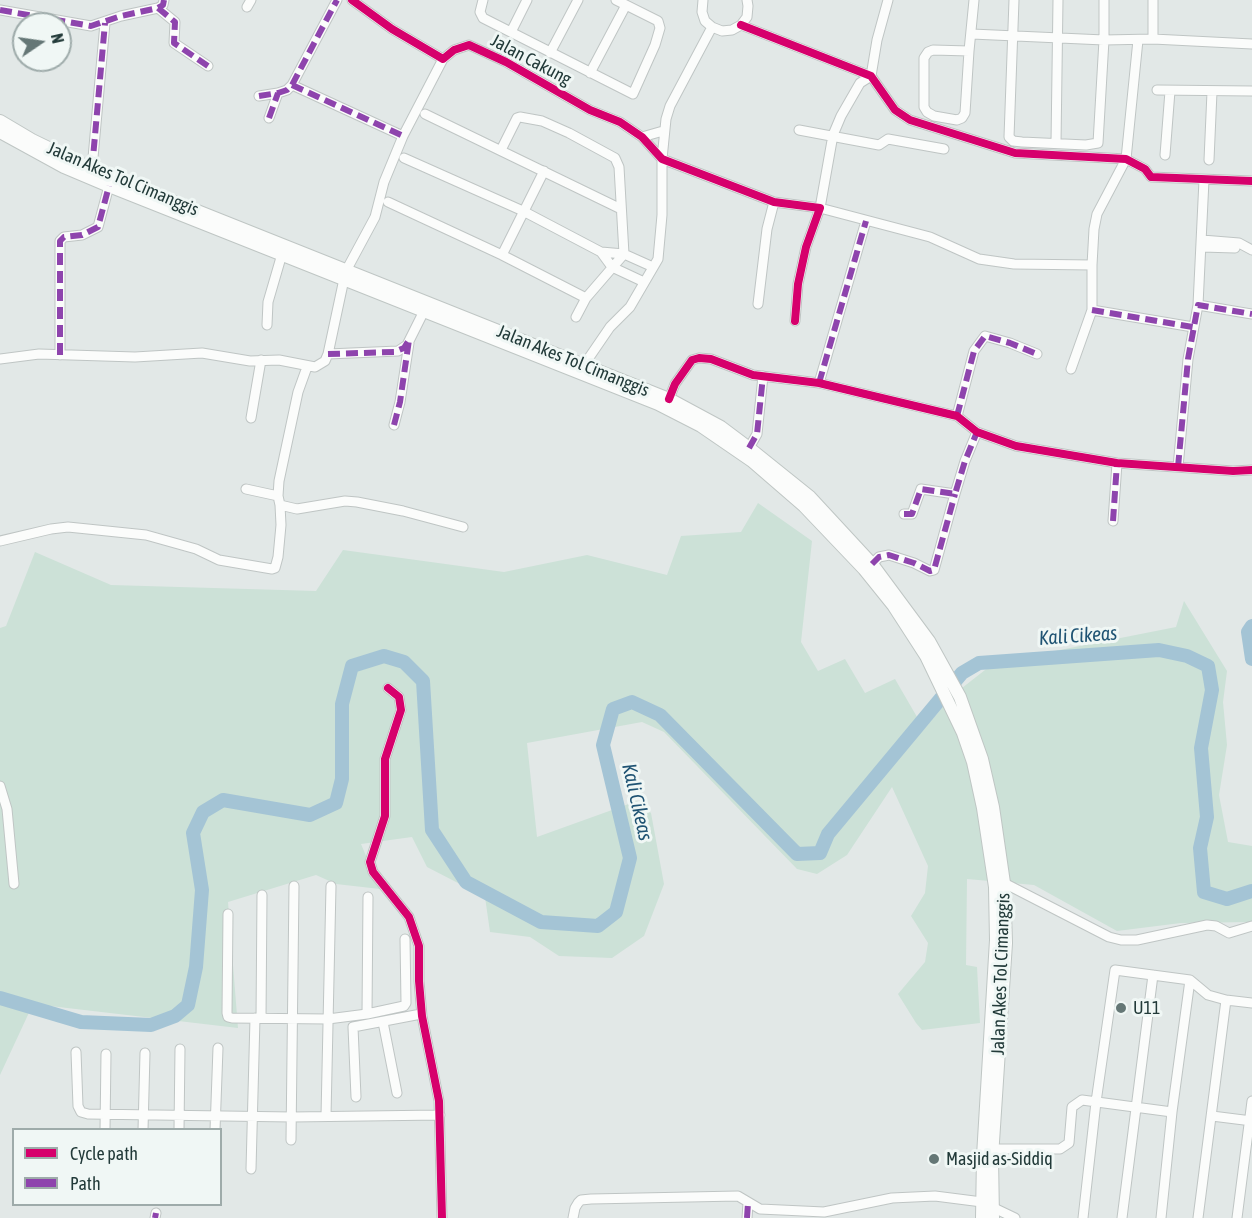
<!DOCTYPE html>
<html>
<head>
<meta charset="utf-8">
<style>
	body { margin:0 }
	#map { position:relative; width:1252px; height:1218px; overflow:hidden; background:#e2e8e7; font-family:"Asap Condensed",sans-serif }
	canvas { display:block }
	.legend { position:absolute; left:12px; top:1128px; width:210px; height:78px; box-sizing:border-box; background:#f0f7f5; border:2px solid #9eabaa; margin:0; padding:8px 10px; list-style:none; font-size:18px; color:#223a39 }
	.legend li { display:flex; align-items:center; gap:12px; height:30px }
	.legend b { width:30px; border:2px solid #9eabaa }
	.north { position:absolute; left:12px; top:12px; width:60px; height:60px; box-sizing:border-box; background:#f0f7f5; border:2px solid #9eabaa; border-radius:50%; rotate:77deg; font-size:16px; font-weight:700; line-height:24px; text-align:center; color:#223a39 }
	.north::after { content:''; display:block; margin:auto; width:21px; height:27px; background:#657776; clip-path:polygon(50% 0,100% 100%,50% 72%,0 100%) }
</style>
</head>
<body>
<div id="map">
<canvas width="1252" height="1218"></canvas>
<ul class="legend">
<li><b style="height:8px;background:#d6006c"></b>Cycle path</li>
<li><b style="height:8px;background:#8e44ad"></b>Path</li>
</ul>
<div class="north">N</div>
</div>
<script>
const g = document.querySelector('canvas').getContext('2d');
g.lineJoin = 'round';
function fillPath(path, color) {
  g.fillStyle = color;
  g.fill(path, 'evenodd');
}
function toPath(rows) {
  const path = new Path2D();
  for (const r of rows) {
    path.moveTo(r[0], r[1]);
    for (let i = 2; i < r.length; i += 2) path.lineTo(r[i], r[i + 1]);
  }
  return path;
}
function stroke(path, color, width, dash) {
  g.strokeStyle = color;
  g.lineWidth = width;
  g.lineCap = dash ? 'butt' : 'round';
  g.setLineDash(dash || []);
  g.stroke(path);
}
function write(font, color, halo, rows, align = 'center') {
  g.font = font + ' "Asap Condensed",sans-serif';
  g.lineWidth = 6;
  g.setLineDash([]);
  g.textBaseline = 'middle';
  g.strokeStyle = halo;
  g.fillStyle = color;
  for (const [text, x, y, turn = 0] of rows) {
    g.save();
    g.translate(x, y);
    g.rotate((+turn || 0) * Math.PI / 180);
    g.textAlign = isNaN(turn) ? turn : align;
    if (halo) g.strokeText(text, 0, 0);
    g.fillText(text, 0, 0);
    g.restore();
  }
}
fillPath(toPath([
	[758,503,812,541,801,642,818,671,845,659,865,693,895,679,924,729,953,695,994,663,1176,627,1184,601,1227,671,1223,702,1227,745,1219,795,1228,842,1252,846,1252,922,1181,923,1117,931,1034,885,967,879,966,965,977,967,980,1023,922,1030,916,1023,898,994,925,962,928,943,911,916,925,893,928,866,892,787,847,855,817,874,797,869,664,732,642,722,527,743,537,837,637,801,651,813,664,884,644,936,612,958,559,956,530,937,490,932,485,897,427,867,412,837,361,844,380,889,336,884,316,875,228,902,238,1028,33,1004,0,1075,0,628,6,626,35,552,111,585,316,591,343,550,504,572,587,555,667,575,681,536,741,532]
]), '#cce1d7');
stroke(toPath([
	[1252,626,1248,632,1252,659],
	[0,998,81,1022,151,1025,175,1016,188,1005,196,967,202,890,193,833,203,812,223,800,310,815,336,803,342,779,342,704,352,666,384,656,404,662,423,681,432,830,466,882,541,922,598,926,616,912,630,858,603,745,613,709,632,702,660,715,797,854,820,853,828,834,962,673,979,663,1159,650,1187,656,1208,666,1212,690,1201,748,1207,817,1200,848,1204,892,1227,899,1252,891]
]), '#a4c4d5', 14);
const street = toPath([
	[352,0,392,29,443,59,454,50,469,45,506,62,590,110,620,122,642,137,662,159,774,202,820,208,806,247,798,284,795,321],
	[483,0,480,12,483,18,633,94,655,45,660,28,658,21,616,0],
	[703,0,702,12,705,21,712,27,722,31,732,30,741,25,747,17,748,6,747,0],
	[888,0,877,40,871,76,860,83,841,116,833,135,820,208,930,237,979,259,1014,264,1092,265,1092,310,1071,369],
	[1014,0,1009,137,1013,141,1022,142,1086,145,1098,143,1104,40,1104,0],
	[247,7,251,0],
	[158,8,175,22,174,43,208,66],
	[0,10,91,26,121,16,158,8,163,5,164,0],
	[741,25,871,76,895,110,910,120,1015,153,1126,159,1145,169,1151,177,1252,181],
	[511,32,527,0],
	[972,34,1104,40,1153,39,1252,44],
	[1153,39,1153,0],
	[969,51,965,113,962,118,957,120,934,116,927,112,924,107,924,58,928,52,933,50,969,51,974,0],
	[550,53,578,0],
	[590,73,626,5],
	[292,85,403,136],
	[1157,90,1252,91],
	[259,96,278,93,287,90,292,85,337,0],
	[425,114,621,209],
	[269,118,278,93],
	[799,130,879,145,888,139,944,149],
	[642,137,663,131],
	[1056,143,1058,0],
	[501,150,517,118,520,117,542,121,569,133,615,158,619,167,624,254,586,298,576,317],
	[1165,155,1170,91],
	[404,158,523,211,601,252,624,254,653,267],
	[1209,160,1212,92],
	[92,169,105,23],
	[388,202,502,255,586,298],
	[1202,240,1239,243,1252,250],
	[1202,247,1235,248],
	[601,252,612,267,644,282],
	[502,255,544,171],
	[1092,265,1094,229,1097,214,1126,159,1138,40],
	[347,269,375,217,384,182,403,136,443,59],
	[758,304,767,229,774,202],
	[1198,305,1252,314],
	[1092,310,1193,327],
	[267,325,268,302,282,254],
	[328,354,398,351,407,345,424,311],
	[60,355,60,241,64,237,82,235,98,227,109,186],
	[0,359,39,354,135,357,202,353,250,361,279,360,315,367,325,361,328,354,344,279],
	[584,365,610,327,630,307,658,259,662,215,662,159,666,119,670,106,712,27],
	[819,383,866,221],
	[669,399,675,384,692,360,699,358,711,359,753,375,819,383,957,416,977,432,1016,446,1117,463,1233,471,1252,470],
	[957,416,974,351,985,336,1010,343,1037,354],
	[251,418,261,360],
	[394,425,400,402,409,343],
	[749,448,757,434,763,376],
	[1178,467,1188,359,1198,305,1204,180],
	[246,489,278,496],
	[280,505,297,509,345,501,357,502,403,511,463,527],
	[904,514,912,514,921,489,955,494,965,461,977,432],
	[1113,521,1117,463],
	[0,541,51,529,68,527,146,535,196,549,219,560,272,569,275,568,278,557,281,525,280,505,278,496,279,481,298,392,307,367],
	[872,564,879,557,889,555,914,563,930,571,934,570,955,494],
	[388,688,399,697,401,710,385,759,385,816,370,862,373,872,409,917,419,946,419,981,422,1016,439,1101,442,1218],
	[0,786,7,809,14,884],
	[1004,883,1109,937,1121,940,1137,940,1207,925,1216,926,1229,933,1252,926],
	[228,914,227,1013,228,1017,232,1018,328,1019,367,1014,404,1006,406,1003,405,939],
	[367,1014,368,897],
	[261,1018,262,895],
	[383,1022,397,1093],
	[76,1052,78,1106,81,1112,88,1114,292,1117,440,1115],
	[356,1097,353,1027,421,1014],
	[326,1116,331,886],
	[1212,1116,1252,1121],
	[105,1130,106,1054],
	[143,1130,145,1053],
	[179,1130,180,1049],
	[215,1130,218,1048],
	[291,1140,294,886],
	[993,1149,1060,1149,1069,1143,1072,1107,1082,1100,1172,1112],
	[251,1169,255,1018],
	[992,1207,1015,1218],
	[155,1218,156,1213],
	[573,1218,575,1208,578,1203,581,1200,591,1199,738,1196,760,1209,824,1212,892,1198,935,1196,982,1202],
	[747,1218,748,1203],
	[1083,1218,1096,1102,1115,970,1190,980,1208,995,1226,1000,1252,1003],
	[1122,1218,1153,975],
	[1161,1218,1172,1112,1190,980],
	[1198,1218,1226,1000],
	[1237,1218,1252,1101]
]);
const secondary = toPath([
	[0,121,32,140,92,169,669,399,721,427,749,448,810,497,872,564,929,641,960,697,982,759,993,807,1004,883,1006,943,992,1157,993,1218],
	[0,132,64,167,109,186,658,404,701,426,752,461,804,506,864,569,893,605,926,656,963,733,973,762,983,808,995,887,996,940,983,1156,982,1218]
]);
stroke(street, '#bfc5c4', 11);
stroke(secondary, '#bfc6c4', 14);
stroke(street, '#fbfcfb', 9);
stroke(secondary, '#fbfcfb', 12);
stroke(toPath([
	[158,8,175,22,174,43,208,66],
	[0,10,91,26,121,16,158,8,163,5,164,0],
	[292,85,403,136],
	[259,96,278,93,287,90,292,85,337,0],
	[269,118,278,93],
	[92,169,105,23],
	[1092,310,1193,327],
	[328,354,394,352,404,348,409,340],
	[60,355,60,241,64,237,82,235,98,227,109,186],
	[819,383,866,221],
	[957,416,974,351,985,336,1010,343,1037,354],
	[394,425,400,402,409,340],
	[749,448,757,434,763,376],
	[1178,467,1188,359,1198,305,1252,314],
	[904,514,912,514,921,489,955,494,965,461,977,432],
	[1113,521,1117,463],
	[872,564,879,557,889,555,914,563,930,571,934,570,955,494],
	[155,1218,156,1213],
	[747,1218,748,1203]
]), '#8e44ad', 6, [12, 6]);
stroke(toPath([
	[352,0,392,29,443,59,454,50,469,45,506,62,590,110,620,122,642,137,662,159,774,202,820,208,806,247,798,284,795,321],
	[741,25,871,76,895,110,910,120,1015,153,1126,159,1145,169,1151,177,1252,181],
	[669,399,675,384,692,360,699,358,711,359,753,375,819,383,957,416,977,432,1016,446,1117,463,1233,471,1252,470],
	[388,688,399,697,401,710,385,759,385,816,370,862,373,872,409,917,419,946,419,981,422,1016,439,1101,442,1218]
]), '#d6006c', 8);
for (const [x, y, r, color] of [
	[1121,1008,6,"#657776"],
	[934,1159,6,"#657776"]
]) {
  const dot = new Path2D();
  dot.arc(x, y, r, 0, 2 * Math.PI);
  g.fillStyle = color;
  g.fill(dot);
  stroke(dot, '#f0f7f5', 2);
}
write('18px', '#223a39', '#f0f7f5', [
	["Jalan Cakung",531,60,28],
	["Jalan Akes Tol Cimanggis",123,179,23],
	["Jalan Akes Tol Cimanggis",573,361,22],
	["Jalan Akes Tol Cimanggis",1001,974,-88]
]);
write('18px', '#223a39', '#f0f7f5', [
	["U11",1133,1008],
	["Masjid as-Siddiq",946,1159]
], 'left');
write('italic 20px', '#1f5373', '#f0f7f5', [
	["Kali Cikeas",1078,636,-4],
	["Kali Cikeas",637,802,77]
]);
</script>
</body>
</html>
